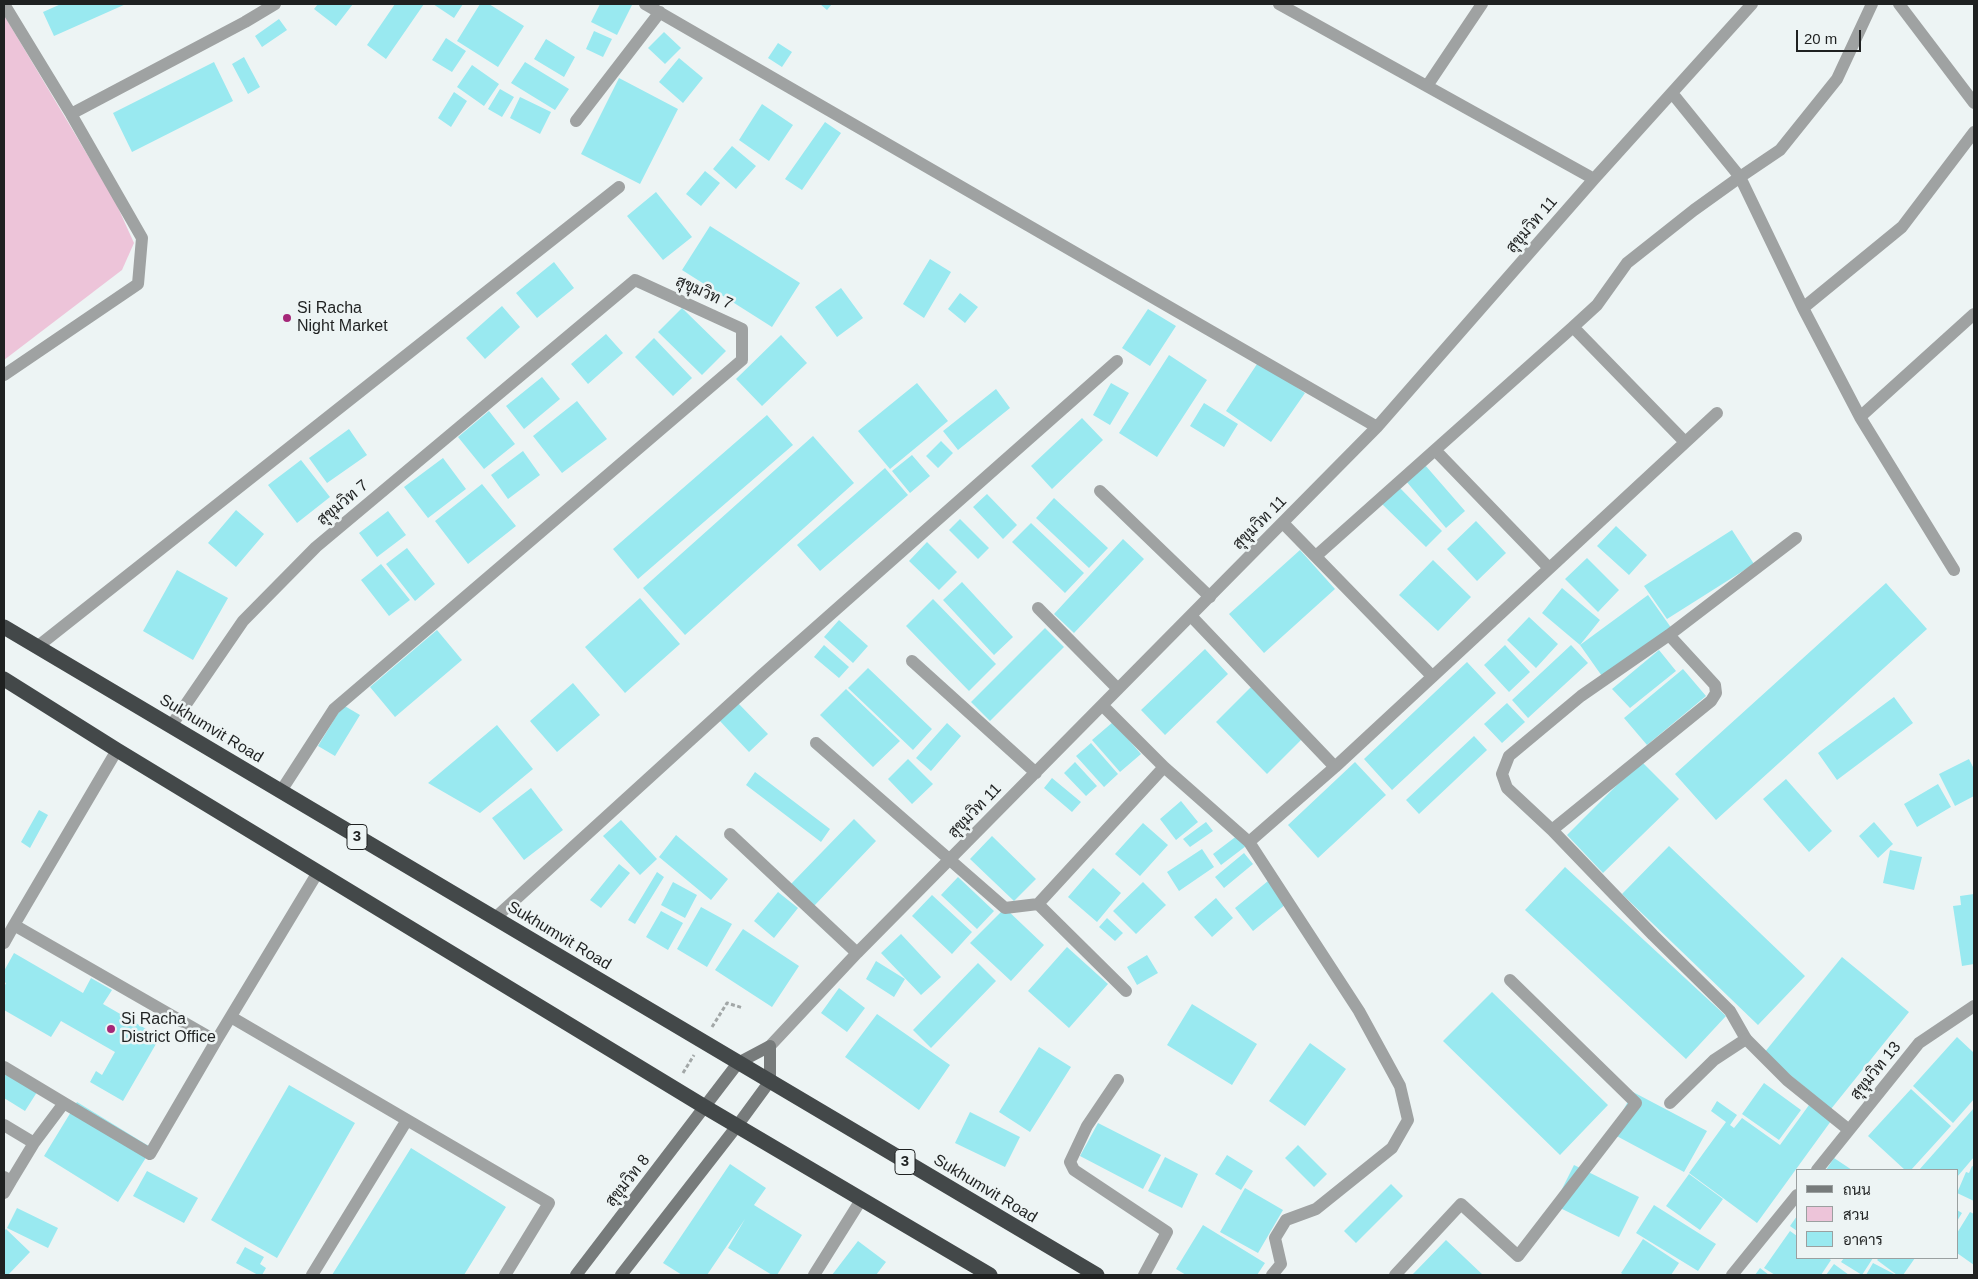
<!DOCTYPE html>
<html>
<head>
<meta charset="utf-8">
<style>
	body { margin:0 }
	#map { position:relative; width:1978px; height:1279px; overflow:hidden; background:#edf4f4; font-family:Helvetica,Sarabun,sans-serif }
	canvas { display:block }
	.frame { position:absolute; inset:0; border:5px solid #1f2121; pointer-events:none }
	.legend { position:absolute; left:1796px; top:1169px; width:162px; height:90px; box-sizing:border-box; background:#edf4f4; border:1px solid #9ba0a0; margin:0; padding:6px 9px; list-style:none; font-size:15px; color:#1f2121 }
	.legend li { display:flex; align-items:center; gap:10px; height:25px }
	.legend b { width:25px; border:1px solid #9ba0a0 }
	.scale { position:absolute; left:1796px; top:30px; width:65px; height:22px; box-sizing:border-box; border:2px solid #1f2121; border-top:0; padding-left:6px; font-size:15px; line-height:18px; white-space:nowrap; color:#1f2121; -webkit-text-stroke:4px #edf4f4; paint-order:stroke }
</style>
</head>
<body>
<div id="map">
<canvas width="1978" height="1279"></canvas>
<div class="frame"></div>
<ul class="legend">
<li><b style="height:6px;background:#777b7b"></b>ถนน</li>
<li><b style="height:14px;background:#edc4d9"></b>สวน</li>
<li><b style="height:14px;background:#99e9f0"></b>อาคาร</li>
</ul>
<div class="scale">20 m</div>
</div>
<script>
const g = document.querySelector('canvas').getContext('2d');
g.lineJoin = 'round';
function fillPath(path, color) {
  g.fillStyle = color;
  g.fill(path, 'evenodd');
}
function toPath(rows) {
  const path = new Path2D();
  for (const r of rows) {
    path.moveTo(r[0], r[1]);
    for (let i = 2; i < r.length; i += 2) path.lineTo(r[i], r[i + 1]);
  }
  return path;
}
function stroke(path, color, width, dash) {
  g.strokeStyle = color;
  g.lineWidth = width;
  g.lineCap = dash ? 'butt' : 'round';
  g.setLineDash(dash || []);
  g.stroke(path);
}
function write(font, color, halo, rows, align = 'center') {
  g.font = font + ' Helvetica,Sarabun,sans-serif';
  g.lineWidth = 5;
  g.setLineDash([]);
  g.textBaseline = 'middle';
  g.strokeStyle = halo;
  g.fillStyle = color;
  for (const [text, x, y, turn = 0] of rows) {
    g.save();
    g.translate(x, y);
    g.rotate((+turn || 0) * Math.PI / 180);
    g.textAlign = isNaN(turn) ? turn : align;
    if (halo) g.strokeText(text, 0, 0);
    g.fillText(text, 0, 0);
    g.restore();
  }
}
fillPath(toPath([
	[4,15,115,201,134,243,122,270,4,360]
]), '#edc4d9');
fillPath(toPath([
	[61,4,126,4,54,36,43,12],
	[318,4,353,4,336,26,314,9],
	[395,4,424,4,386,59,367,45],
	[433,4,463,4,454,18],
	[480,4,489,4,524,26,498,67,457,41],
	[600,4,632,5,617,35,591,22],
	[820,4,832,4,827,10],
	[279,19,287,30,262,47,255,36],
	[594,31,612,39,603,57,586,49],
	[664,32,681,48,665,64,648,48],
	[446,38,466,51,452,72,432,60],
	[546,39,575,57,564,77,534,59],
	[778,43,792,52,782,67,768,58],
	[244,57,260,87,248,94,232,64],
	[679,58,703,78,683,103,659,82],
	[214,62,233,101,132,152,113,113],
	[525,62,569,89,555,110,511,83],
	[472,65,499,84,484,106,457,87],
	[619,78,678,109,640,184,581,154],
	[500,89,514,97,502,117,488,109],
	[454,92,467,101,451,127,438,118],
	[520,97,551,112,540,134,510,118],
	[762,104,793,125,769,161,739,140],
	[825,122,841,133,802,190,785,179],
	[732,146,756,166,736,189,713,169],
	[705,171,720,183,701,206,686,194],
	[656,192,692,237,663,260,627,216],
	[710,226,800,283,772,327,682,270],
	[930,259,951,272,924,318,903,304],
	[554,262,574,288,537,318,516,293],
	[841,288,863,318,837,337,815,307],
	[960,293,978,307,965,323,948,309],
	[502,306,520,327,485,359,466,338],
	[682,308,726,351,702,375,658,332],
	[1148,309,1176,326,1150,366,1122,348],
	[606,334,623,353,588,384,571,364],
	[781,335,807,363,762,406,736,379],
	[654,338,692,378,673,396,635,357],
	[1169,355,1207,380,1157,457,1119,433],
	[1259,361,1305,393,1271,442,1226,411],
	[542,377,560,399,524,429,506,406],
	[917,383,948,421,890,469,858,431],
	[1111,383,1129,393,1110,425,1093,415],
	[996,389,1010,408,958,450,943,431],
	[577,401,607,439,562,473,533,436],
	[1204,403,1238,424,1224,447,1190,426],
	[489,411,515,444,484,469,458,437],
	[767,415,793,445,638,579,613,549],
	[1082,418,1103,440,1052,489,1031,466],
	[349,429,367,455,327,483,309,458],
	[813,436,854,483,685,635,643,588],
	[941,441,953,453,938,468,926,456],
	[523,451,540,475,508,499,491,475],
	[912,455,930,476,910,493,892,471],
	[443,458,466,489,428,518,404,487],
	[301,460,330,497,297,523,268,485],
	[1425,465,1465,511,1446,528,1406,481],
	[885,468,908,495,820,571,797,545],
	[482,484,516,526,468,564,435,521],
	[1399,487,1442,531,1426,547,1382,504],
	[987,494,1017,525,1003,539,973,507],
	[1054,498,1108,548,1089,568,1036,518],
	[236,510,264,534,236,567,208,543],
	[388,511,406,535,377,557,359,533],
	[960,519,989,548,978,559,949,530],
	[1476,521,1506,553,1477,581,1447,549],
	[1031,523,1084,573,1065,593,1012,542],
	[1616,526,1647,555,1629,575,1597,546],
	[1732,530,1754,564,1667,619,1644,586],
	[1123,539,1144,559,1074,633,1054,614],
	[927,542,957,572,939,590,909,561],
	[407,548,435,584,415,601,386,564],
	[1300,550,1335,589,1264,653,1229,614],
	[1587,558,1619,590,1598,612,1565,579],
	[1433,560,1471,597,1438,631,1399,595],
	[381,564,410,600,389,616,361,580],
	[177,570,228,598,193,660,143,631],
	[962,582,1013,637,994,655,943,600],
	[1886,583,1927,629,1716,820,1675,774],
	[1562,588,1600,620,1580,645,1648,595,1672,629,1604,679,1580,645,1542,613],
	[640,598,680,644,625,693,585,647],
	[933,599,996,664,969,691,906,626],
	[1529,617,1558,644,1536,668,1507,640],
	[839,620,868,646,853,663,824,637],
	[1045,628,1064,647,990,721,971,702],
	[437,630,462,660,395,717,370,687],
	[824,645,849,667,839,678,814,657],
	[1505,645,1530,672,1509,692,1484,665],
	[1571,645,1588,663,1528,718,1512,700],
	[1205,649,1228,674,1165,735,1141,710],
	[1659,650,1676,671,1630,708,1612,689],
	[1467,662,1496,693,1392,790,1364,759],
	[868,668,932,729,913,750,848,688],
	[1683,669,1706,696,1647,745,1624,718],
	[573,683,600,715,557,752,530,721],
	[1251,687,1302,739,1267,774,1216,722],
	[846,689,900,741,873,767,820,715],
	[1894,697,1913,723,1837,780,1818,753],
	[738,703,768,734,749,752,719,720],
	[1507,703,1525,722,1502,743,1484,724],
	[343,705,360,715,335,756,318,746],
	[1113,722,1141,754,1120,772,1092,740],
	[947,723,961,736,931,771,916,758],
	[497,725,533,769,480,813,428,783],
	[1474,736,1487,750,1419,814,1406,800],
	[1091,743,1118,774,1104,787,1076,756],
	[908,759,933,784,912,804,888,779],
	[1969,759,1974,769,1974,796,1955,806,1939,774],
	[1641,761,1679,799,1603,873,1567,835],
	[1075,762,1097,786,1086,796,1064,773],
	[1355,762,1386,795,1318,858,1288,825],
	[755,772,830,829,821,842,746,785],
	[1052,778,1081,802,1072,812,1044,788],
	[1786,779,1832,831,1809,852,1763,799],
	[1938,784,1951,807,1917,827,1904,804],
	[531,788,563,830,524,860,492,818],
	[1181,801,1198,822,1176,840,1160,819],
	[39,810,48,815,30,848,21,842],
	[854,819,876,841,814,906,791,884],
	[621,820,657,859,640,875,603,836],
	[1206,822,1213,831,1190,847,1183,839],
	[1874,822,1893,844,1878,858,1859,836],
	[1143,823,1168,845,1140,876,1115,854],
	[676,835,728,879,711,900,659,857],
	[1238,835,1246,846,1221,865,1213,854],
	[992,836,1036,879,1014,901,970,859],
	[1669,846,1805,976,1758,1025,1622,894],
	[1202,849,1214,867,1179,891,1167,872],
	[1890,850,1922,857,1914,890,1883,883],
	[1244,853,1253,864,1224,888,1215,877],
	[619,864,630,873,601,908,590,900],
	[1565,867,1726,1016,1686,1059,1525,910],
	[1093,868,1121,893,1097,922,1068,897],
	[657,872,664,877,635,924,628,920],
	[958,877,994,911,977,929,941,895],
	[1268,881,1286,904,1253,931,1235,908],
	[673,882,697,895,685,918,661,905],
	[1143,882,1166,905,1136,934,1113,911],
	[778,892,798,908,774,938,754,921],
	[1974,894,1974,964,1962,966,1953,906,1961,905,1960,896],
	[932,895,972,932,952,954,912,916],
	[1216,898,1233,918,1212,937,1194,917],
	[701,907,732,924,707,967,677,949],
	[1005,908,1044,945,1011,981,970,943],
	[661,911,683,923,668,950,646,937],
	[1107,918,1123,933,1115,941,1099,927],
	[743,929,799,966,772,1007,715,970],
	[901,934,941,977,921,995,881,953],
	[1067,947,1108,984,1069,1028,1028,991],
	[14,953,83,993,91,978,112,990,103,1004,160,1037,123,1101,90,1082,96,1071,102,1075,115,1052,61,1021,51,1037,4,1010,4,987,6,983,4,982,4,971],
	[1147,955,1158,973,1137,985,1127,967],
	[1842,957,1909,1012,1831,1109,1764,1053],
	[876,961,905,979,894,997,866,979],
	[978,963,996,981,931,1048,913,1030],
	[839,988,865,1008,847,1032,821,1013],
	[1492,992,1608,1105,1560,1155,1443,1041],
	[1192,1004,1257,1044,1232,1085,1167,1045],
	[877,1014,950,1065,919,1110,845,1057],
	[1957,1037,1974,1053,1974,1099,1953,1123,1913,1086],
	[1310,1043,1346,1069,1305,1126,1269,1101],
	[1039,1047,1071,1067,1030,1132,999,1112],
	[4,1068,39,1089,25,1111,4,1098],
	[1764,1083,1801,1110,1779,1140,1742,1114],
	[289,1085,355,1123,277,1258,211,1220],
	[1911,1089,1951,1126,1911,1170,1905,1170,1868,1136],
	[1633,1092,1707,1131,1684,1172,1611,1133],
	[1717,1101,1737,1115,1730,1125,1734,1128,1742,1118,1780,1145,1809,1105,1831,1121,1757,1223,1689,1173,1726,1122,1711,1111],
	[77,1102,152,1148,118,1202,44,1156],
	[1974,1108,1974,1157,1957,1177,1957,1170,1919,1170],
	[970,1112,1020,1137,1005,1167,955,1143],
	[1098,1123,1161,1155,1143,1189,1080,1156],
	[1298,1145,1327,1174,1314,1187,1285,1158],
	[411,1148,506,1207,464,1275,332,1275],
	[1227,1155,1253,1171,1241,1190,1215,1174],
	[1165,1157,1198,1174,1182,1208,1148,1191],
	[1834,1158,1852,1170,1826,1170],
	[730,1164,766,1188,754,1205,802,1235,777,1275,772,1275,728,1248,745,1219,707,1275,682,1275,663,1263],
	[1574,1165,1639,1197,1619,1237,1554,1205],
	[1972,1166,1974,1167,1974,1201,1957,1193,1966,1172,1969,1173],
	[147,1171,198,1198,184,1223,133,1196],
	[1689,1174,1723,1199,1700,1230,1666,1206],
	[1391,1184,1403,1196,1356,1243,1344,1231],
	[1245,1188,1283,1210,1258,1253,1220,1232],
	[1654,1205,1716,1244,1698,1271,1636,1233],
	[17,1208,58,1228,48,1248,7,1228],
	[1957,1210,1962,1213,1957,1221],
	[1970,1212,1974,1214,1974,1265,1957,1253,1957,1233],
	[1797,1216,1797,1231,1790,1226],
	[1203,1225,1265,1263,1257,1275,1186,1275,1176,1269],
	[6,1229,30,1252,8,1275,4,1275,4,1231],
	[1790,1231,1797,1236,1797,1258,1828,1258,1831,1260,1821,1275,1775,1275,1764,1268],
	[1643,1239,1679,1263,1671,1275,1624,1275,1621,1273],
	[1446,1240,1483,1275,1412,1275],
	[858,1241,886,1262,876,1275,832,1275],
	[245,1247,264,1257,260,1264,266,1268,262,1275,258,1275,236,1263],
	[1844,1258,1873,1258,1862,1275,1841,1262],
	[1879,1258,1915,1258,1903,1275,1897,1275,1877,1260],
	[1873,1263,1896,1275,1866,1275],
	[1834,1264,1849,1275,1826,1275],
	[1760,1268,1769,1275,1755,1275]
]), '#99e9f0');
stroke(toPath([
	[712,1027,727,1003,743,1008],
	[683,1073,694,1055]
]), '#a2a7a7', 3, [4, 2.5]);
stroke(toPath([
	[1100,491,1210,597],
	[117,750,14,925,216,1041,318,872],
	[1552,830,1711,701,1716,693,1715,685,1669,635],
	[4,943,14,925],
	[231,1017,549,1203,505,1275],
	[4,1067,64,1103],
	[1118,1080,1087,1126,1070,1162,1074,1170,1167,1232,1144,1275],
	[1670,1103,1714,1060,1746,1039,1730,1011,1653,935,1552,830,1507,788,1502,774,1509,756,1581,696,1669,635,1796,538],
	[4,1125,34,1143],
	[4,1177,11,1181,34,1143,64,1103,150,1154,216,1041],
	[4,1193,11,1181],
	[312,1275,407,1120],
	[814,1275,861,1200],
	[1395,1275,1461,1204,1518,1256,1636,1103,1510,980]
]), '#9fa2a2', 12);
stroke(toPath([
	[645,4,1377,427],
	[1279,4,1594,179],
	[1899,4,1974,103],
	[1427,86,1482,4],
	[1672,93,1740,177,1803,308,1860,417,1954,570],
	[71,114,245,22,275,4],
	[576,121,660,12],
	[1803,308,1902,227,1974,132],
	[1573,327,1597,305,1627,263,1694,210,1740,177,1780,150,1837,79,1872,4],
	[4,375,138,284,142,238,71,114,4,4],
	[1860,417,1974,314],
	[1435,450,1549,568],
	[1283,523,1432,676],
	[1316,556,1573,327,1685,442],
	[1038,608,1118,689],
	[1191,616,1335,767],
	[37,647,619,187],
	[912,661,1036,773],
	[1103,706,1164,767,1249,842,1335,767,1717,413],
	[171,726,243,621,316,547,635,280,742,329,742,360,334,709,281,791],
	[816,743,1005,908,1038,904,1164,767],
	[730,834,857,953],
	[1249,842,1359,1011,1400,1086,1408,1120,1392,1148,1316,1209,1286,1220,1275,1238,1281,1264,1272,1275],
	[1038,904,1126,991],
	[495,918,762,675,1117,361],
	[1746,1039,1787,1080,1849,1130],
	[770,1046,857,953,1377,427,1594,179,1752,4],
	[1817,1170,1919,1043,1974,1006],
	[1732,1275,1797,1195]
]), '#9fa2a2', 12);
stroke(toPath([
	[576,1275,738,1063,770,1046,770,1081,737,1126,621,1275]
]), '#777b7b', 12);
stroke(toPath([
	[4,627,1097,1275],
	[4,679,117,750,705,1107,990,1275]
]), '#434849', 15);
for (const [x, y, r, color] of [
	[287,318,5,"#a52778"],
	[111,1029,5,"#a52778"]
]) {
  const dot = new Path2D();
  dot.arc(x, y, r, 0, 2 * Math.PI);
  g.fillStyle = color;
  g.fill(dot);
  stroke(dot, '#edf4f4', 2);
}
for (const [x, y, w] of [
	[357,837,20],
	[905,1162,20]
]) {
  const box = new Path2D();
  box.roundRect(x - w / 2, y - 12.5, w, 25, 4);
  g.fillStyle = '#edf4f4';
  g.fill(box);
  stroke(box, '#1f2121', 1);
}
write('bold 15px', '#1f2121', null, [
	["3",357,837],
	["3",905,1162]
]);
write('16px', '#1f2121', '#edf4f4', [
	["สุขุมวิท 11",1532,225,-49],
	["สุขุมวิท 7",704,293,24],
	["สุขุมวิท 7",343,503,-40],
	["สุขุมวิท 11",1260,523,-45],
	["Sukhumvit Road",211,729,31],
	["สุขุมวิท 11",975,811,-46],
	["Sukhumvit Road",559,936,31],
	["สุขุมวิท 13",1876,1071,-51],
	["สุขุมวิท 8",628,1181,-52],
	["Sukhumvit Road",985,1189,31]
]);
write('16px', '#1f2121', '#edf4f4', [
	["Si Racha",297,309],
	["Night Market",297,327],
	["Si Racha",121,1020],
	["District Office",121,1038]
], 'left');
</script>
</body>
</html>
